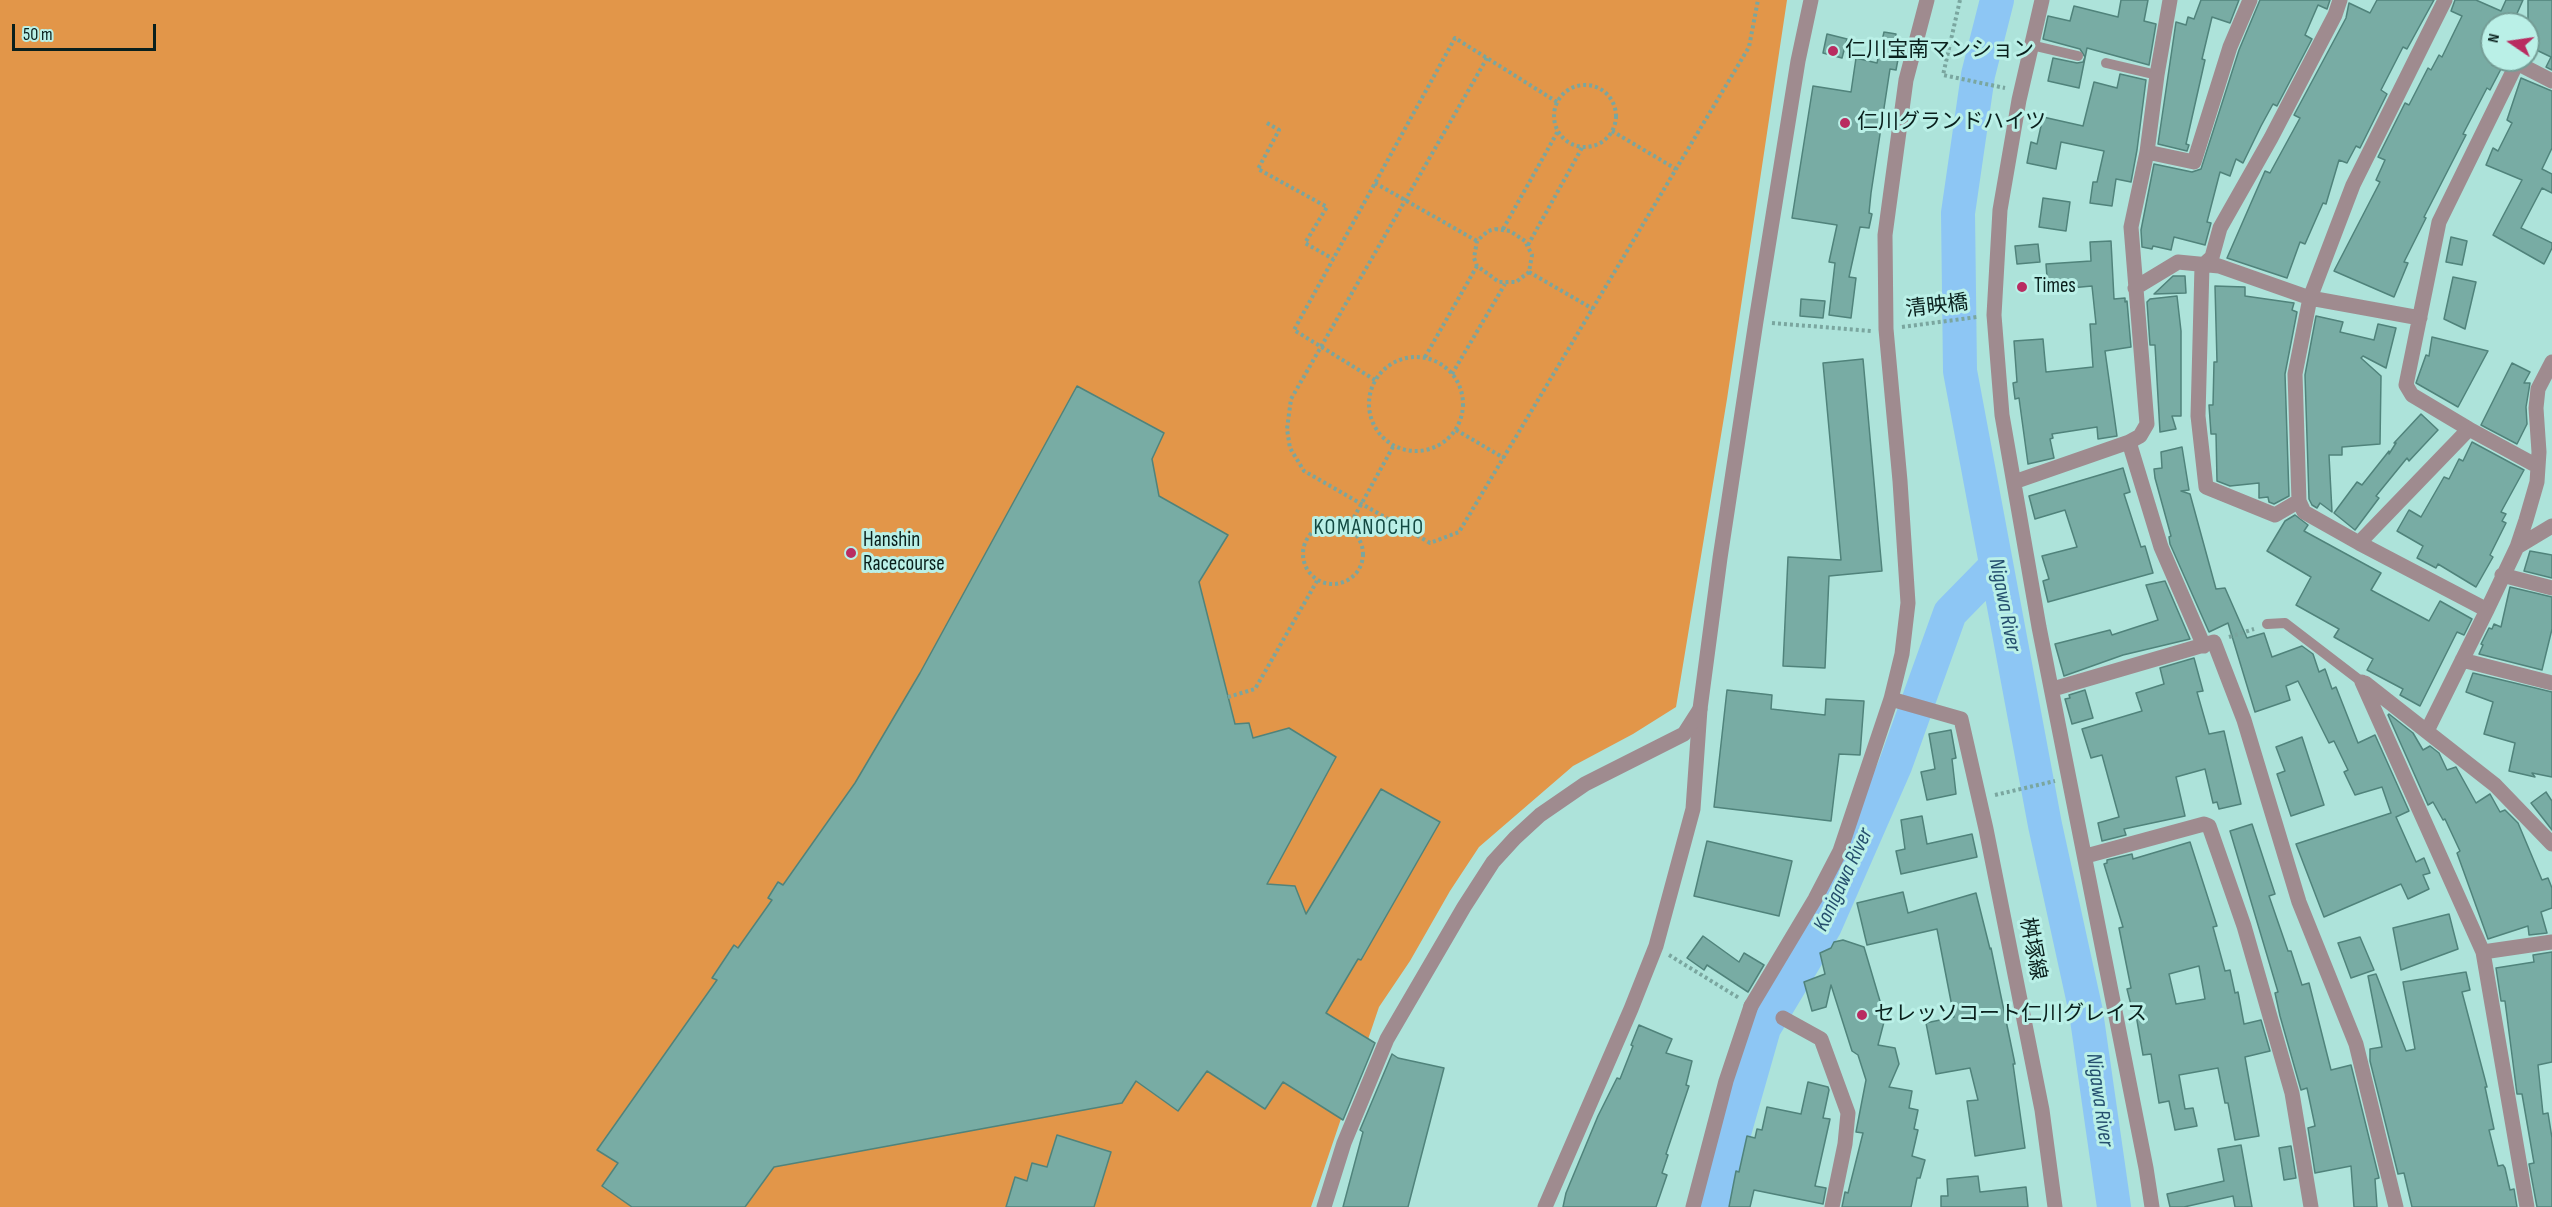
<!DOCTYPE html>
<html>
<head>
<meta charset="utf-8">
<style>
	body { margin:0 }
	#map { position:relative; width:2552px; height:1207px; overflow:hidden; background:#ade3da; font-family:"Sofia Sans Condensed",sans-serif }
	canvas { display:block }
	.north { position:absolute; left:2480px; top:12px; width:60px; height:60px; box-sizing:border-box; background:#baf0e7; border:2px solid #749d96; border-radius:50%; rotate:283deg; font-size:16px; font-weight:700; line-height:24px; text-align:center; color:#0a201d }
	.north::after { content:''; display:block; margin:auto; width:21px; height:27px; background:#b92c61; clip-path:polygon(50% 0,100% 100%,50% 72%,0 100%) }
	.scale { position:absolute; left:12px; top:24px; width:144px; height:27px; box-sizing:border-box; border:3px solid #0a201d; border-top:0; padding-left:8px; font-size:18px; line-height:21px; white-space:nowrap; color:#0a201d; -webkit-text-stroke:4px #baf0e7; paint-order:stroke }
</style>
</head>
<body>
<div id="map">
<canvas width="2552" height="1207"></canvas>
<div class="north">N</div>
<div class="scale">50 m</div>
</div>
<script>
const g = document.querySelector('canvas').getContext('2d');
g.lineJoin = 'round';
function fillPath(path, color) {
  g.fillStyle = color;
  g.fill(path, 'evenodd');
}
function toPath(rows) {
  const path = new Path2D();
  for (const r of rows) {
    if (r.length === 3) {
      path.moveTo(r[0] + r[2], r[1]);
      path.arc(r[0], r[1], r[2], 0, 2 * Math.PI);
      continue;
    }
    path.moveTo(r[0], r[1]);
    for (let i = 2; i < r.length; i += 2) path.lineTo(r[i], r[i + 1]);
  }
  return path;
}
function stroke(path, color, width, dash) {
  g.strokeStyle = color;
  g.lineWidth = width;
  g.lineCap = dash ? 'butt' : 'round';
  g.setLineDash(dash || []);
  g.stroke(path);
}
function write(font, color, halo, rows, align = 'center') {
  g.font = font + ' "Sofia Sans Condensed","Noto Sans JP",sans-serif';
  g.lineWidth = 6;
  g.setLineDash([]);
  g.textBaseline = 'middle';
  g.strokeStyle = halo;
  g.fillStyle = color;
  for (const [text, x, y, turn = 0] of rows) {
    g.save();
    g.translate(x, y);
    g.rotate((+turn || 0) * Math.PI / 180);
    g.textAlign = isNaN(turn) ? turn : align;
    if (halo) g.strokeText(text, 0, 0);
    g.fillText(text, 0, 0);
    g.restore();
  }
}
fillPath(toPath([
	[0,0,1787,0,1727,399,1676,707,1633,734,1573,766,1479,847,1450,891,1410,961,1379,1007,1311,1207,0,1207]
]), '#e29649');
stroke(toPath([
	[1997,0,1978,75,1958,213,1960,371,2045,825,2086,1012,2114,1207],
	[1713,1207,1764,1028,1825,926,1895,766,1950,613,1996,566]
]), '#8dc6f4', 34);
const building = toPath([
	[2121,0,2148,0,2144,21,2156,24,2149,65,2087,48,2079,88,2048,81,2053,58,2077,63,2083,62,2085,57,2080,49,2043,39,2048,16,2070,21,2074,6,2118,17,2121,0],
	[2201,0,2239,0,2230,23,2212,17,2202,59,2205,60,2186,144,2189,145,2187,151,2158,144,2176,22,2186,25,2188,17,2194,19,2201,0],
	[2260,0,2330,0,2327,9,2318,5,2305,35,2312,39,2277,106,2273,104,2261,126,2243,163,2236,159,2230,176,2220,172,2207,222,2211,223,2205,245,2174,237,2171,250,2153,246,2152,249,2142,247,2141,230,2154,164,2192,172,2201,169,2239,50,2260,0],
	[2377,0,2434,0,2407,49,2403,47,2381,90,2387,94,2360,148,2356,146,2347,163,2339,160,2326,204,2323,203,2305,244,2300,242,2287,278,2227,258,2265,171,2270,173,2300,118,2294,115,2346,18,2349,3,2370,13,2377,0],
	[2455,0,2476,0,2501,11,2506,0,2523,0,2515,18,2528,23,2528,0,2552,0,2552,70,2546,67,2551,57,2528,46,2528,24,2492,24,2492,65,2501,69,2490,90,2487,88,2463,134,2466,135,2424,217,2426,218,2404,262,2408,263,2394,297,2334,271,2380,182,2376,180,2385,160,2378,157,2405,103,2409,105,2428,68,2431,70,2439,55,2442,57,2462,16,2451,11,2455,0],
	[1884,32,1896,34,1893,52,1899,54,1896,70,1890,69,1871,193,1869,213,1872,214,1869,228,1860,227,1849,277,1856,278,1851,318,1829,315,1835,263,1829,262,1837,225,1792,218,1813,86,1851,92,1856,58,1877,63,1884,32],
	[1827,34,1847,39,1842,58,1823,53,1827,34],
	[2120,74,2146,80,2137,150,2131,182,2116,179,2112,206,2090,203,2093,182,2097,182,2104,151,2061,142,2056,169,2027,163,2031,142,2037,144,2043,117,2083,126,2094,82,2117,88,2120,74],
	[2521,78,2552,91,2552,148,2542,169,2552,174,2552,193,2542,188,2521,228,2552,243,2552,248,2544,264,2493,235,2522,180,2486,165,2493,148,2498,151,2512,123,2507,120,2521,78],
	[2043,198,2070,202,2066,231,2039,227,2043,198],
	[2451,237,2467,241,2462,265,2446,262,2451,237],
	[2111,241,2114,299,2125,298,2125,302,2127,301,2131,347,2105,351,2117,436,2098,439,2097,427,2052,434,2053,438,2050,439,2054,458,2028,464,2019,398,2015,399,2013,383,2017,382,2014,341,2043,339,2046,372,2093,367,2090,324,2096,324,2092,286,2048,290,2046,264,2091,261,2090,242,2111,241],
	[2038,244,2040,262,2017,264,2015,246,2038,244],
	[2173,276,2185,276,2186,293,2154,294,2173,276],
	[2453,277,2476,282,2465,329,2444,319,2453,277],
	[2215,286,2245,287,2245,296,2294,303,2292,310,2297,312,2285,374,2289,496,2274,504,2269,502,2268,497,2259,498,2259,483,2230,486,2217,481,2216,434,2211,434,2209,405,2213,405,2214,362,2217,362,2215,286],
	[2177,296,2181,331,2181,416,2172,416,2176,429,2160,432,2155,345,2150,345,2147,302,2150,299,2177,296],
	[1801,299,1825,301,1823,318,1800,316,1801,299],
	[2316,316,2343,322,2340,332,2374,340,2378,324,2396,328,2386,368,2363,356,2361,358,2381,376,2380,444,2342,447,2342,455,2329,455,2332,512,2320,503,2317,508,2312,505,2309,499,2305,375,2316,316],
	[2432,337,2488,351,2458,407,2416,383,2426,355,2429,356,2432,337],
	[1863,359,1882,571,1829,576,1825,668,1783,666,1788,557,1841,560,1823,363,1863,359],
	[2512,363,2530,372,2524,383,2530,383,2526,407,2527,424,2517,444,2481,425,2512,363],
	[1077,386,1164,433,1152,459,1159,496,1228,535,1199,582,1235,724,1249,723,1253,738,1289,728,1336,757,1267,884,1295,886,1306,914,1381,789,1440,822,1361,960,1358,959,1326,1013,1375,1043,1343,1120,1283,1082,1265,1109,1207,1071,1178,1111,1136,1081,1122,1103,774,1167,745,1207,632,1207,602,1186,618,1163,597,1150,717,980,712,978,734,945,738,948,772,900,768,898,778,882,783,885,855,783,920,673,1077,386],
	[2421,414,2438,430,2409,461,2407,458,2376,496,2379,498,2355,530,2334,513,2357,482,2362,485,2389,451,2389,454,2396,443,2394,443,2421,414],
	[2472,442,2524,470,2501,512,2506,514,2502,521,2506,523,2490,555,2493,557,2476,587,2438,564,2436,568,2417,558,2423,546,2397,531,2409,510,2421,517,2444,477,2449,479,2459,459,2463,461,2472,442],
	[2182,447,2189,490,2181,491,2190,494,2216,589,2225,588,2247,638,2264,633,2272,657,2302,646,2313,654,2319,672,2325,669,2332,689,2336,687,2358,743,2375,735,2409,811,2396,817,2416,862,2424,858,2430,873,2423,875,2429,889,2408,899,2401,884,2324,917,2296,844,2391,813,2382,787,2355,795,2344,772,2348,770,2334,741,2329,743,2298,681,2286,686,2290,700,2255,712,2228,623,2209,632,2170,544,2169,537,2171,536,2155,478,2154,469,2162,468,2161,452,2182,447],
	[2123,468,2130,492,2124,494,2141,547,2145,546,2153,573,2048,602,2043,581,2049,579,2042,556,2077,547,2065,510,2035,519,2029,496,2123,468],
	[2295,515,2308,525,2304,531,2381,573,2371,590,2429,621,2440,601,2472,619,2464,635,2457,632,2420,706,2400,695,2403,689,2367,670,2373,659,2334,637,2339,629,2296,605,2311,577,2267,551,2285,521,2295,515],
	[2530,551,2552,555,2552,578,2524,571,2530,551],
	[2165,581,2190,639,2123,655,2064,676,2055,644,2110,630,2112,635,2158,620,2146,585,2165,581],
	[2510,587,2552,597,2552,629,2542,670,2479,654,2483,645,2481,644,2489,628,2492,629,2494,624,2501,627,2510,587],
	[2194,658,2203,691,2197,692,2209,734,2224,731,2241,804,2219,809,2217,802,2213,803,2205,769,2176,777,2185,816,2124,829,2126,835,2102,841,2098,823,2119,817,2102,755,2091,758,2082,729,2142,711,2136,693,2164,684,2160,668,2194,658],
	[2473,673,2552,692,2552,777,2532,773,2535,777,2509,771,2515,743,2484,734,2493,702,2466,692,2473,673],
	[1727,690,1772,695,1771,709,1825,715,1826,699,1864,701,1860,755,1839,754,1831,821,1714,807,1727,690],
	[2085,690,2093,718,2072,724,2065,699,2070,698,2069,695,2085,690],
	[2389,714,2413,733,2423,750,2430,746,2439,753,2447,770,2456,767,2476,803,2490,794,2500,812,2505,810,2518,823,2542,880,2548,878,2552,888,2552,908,2541,912,2547,933,2529,935,2528,926,2488,939,2457,853,2460,851,2445,819,2443,820,2433,802,2428,805,2388,715,2389,714],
	[1951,730,1956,758,1952,759,1956,794,1927,800,1921,772,1935,769,1929,734,1951,730],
	[2302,737,2324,805,2291,816,2277,774,2285,771,2276,747,2302,737],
	[2546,792,2552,801,2552,830,2531,803,2546,792],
	[1922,816,1927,844,1972,834,1977,857,1901,874,1896,851,1905,849,1901,820,1922,816],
	[2252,824,2275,894,2269,896,2288,951,2291,951,2302,985,2309,983,2331,1070,2351,1065,2379,1178,2375,1179,2377,1207,2354,1207,2351,1166,2315,1173,2308,1128,2315,1126,2307,1088,2301,1090,2280,1016,2275,993,2278,992,2230,831,2252,824],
	[1707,841,1792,861,1779,916,1694,896,1707,841],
	[2190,842,2217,926,2213,927,2225,971,2230,970,2235,993,2238,992,2244,1024,2261,1020,2270,1051,2245,1057,2259,1136,2235,1140,2228,1103,2225,1103,2218,1068,2179,1075,2185,1109,2193,1108,2197,1126,2175,1130,2169,1101,2159,1103,2151,1054,2143,1055,2135,1009,2132,1009,2127,989,2131,988,2119,928,2123,927,2104,864,2107,863,2107,860,2132,854,2133,859,2190,842],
	[2199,966,2205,999,2176,1004,2169,974,2199,966],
	[1903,892,1908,913,1976,893,1990,949,1991,948,2015,1064,2013,1064,2025,1148,1975,1156,1967,1101,1978,1100,1970,1068,1936,1074,1926,1023,1954,1017,1937,929,1867,945,1857,903,1903,892],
	[2449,914,2458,949,2401,970,2393,928,2449,914],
	[1703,936,1739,962,1744,953,1764,965,1748,992,1707,965,1704,970,1687,958,1703,936],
	[2360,937,2374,970,2351,978,2338,943,2360,937],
	[1843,940,1864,947,1885,1018,1878,1045,1895,1048,1899,1064,1889,1087,1912,1091,1909,1108,1918,1110,1914,1129,1918,1130,1912,1156,1925,1160,1920,1178,1917,1178,1911,1207,1842,1207,1845,1192,1848,1193,1863,1133,1856,1132,1866,1080,1858,1055,1852,1051,1831,985,1826,1007,1812,1011,1804,982,1825,974,1820,953,1831,948,1834,942,1843,940],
	[2552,952,2552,1062,2538,1065,2543,1114,2548,1113,2552,1138,2552,1207,2537,1207,2529,1164,2534,1163,2522,1094,2517,1094,2505,1001,2501,1001,2496,968,2534,962,2533,955,2552,952],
	[2466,972,2470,990,2462,992,2487,1087,2485,1087,2494,1129,2489,1130,2498,1166,2503,1165,2505,1168,2510,1190,2514,1189,2517,1207,2412,1207,2404,1173,2398,1174,2370,1061,2370,1049,2382,1047,2368,976,2376,974,2406,1051,2415,1049,2403,982,2466,972],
	[1639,1025,1672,1039,1666,1053,1692,1061,1686,1085,1689,1086,1666,1154,1668,1155,1662,1173,1667,1175,1656,1207,1563,1207,1566,1193,1598,1116,1617,1078,1620,1079,1633,1046,1631,1045,1639,1025],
	[1392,1054,1398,1058,1444,1068,1408,1207,1343,1207,1363,1132,1360,1130,1392,1054],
	[1808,1082,1828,1087,1829,1090,1823,1118,1830,1119,1815,1186,1826,1188,1823,1204,1754,1190,1750,1207,1729,1207,1736,1171,1739,1172,1747,1136,1755,1138,1757,1129,1762,1130,1767,1107,1801,1114,1808,1082],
	[1057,1135,1111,1152,1094,1207,1006,1207,1015,1177,1027,1181,1032,1163,1047,1167,1057,1135],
	[2241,1145,2252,1207,2235,1207,2233,1196,2184,1207,2170,1207,2167,1194,2224,1181,2218,1149,2241,1145],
	[2291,1146,2296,1178,2284,1180,2279,1148,2291,1146],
	[1978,1176,1980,1192,2026,1187,2028,1207,1941,1207,1941,1196,1948,1196,1947,1179,1978,1176]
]);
fillPath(building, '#78aca4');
stroke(building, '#50837b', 1.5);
stroke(toPath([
	[1960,0,1943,75,2005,88],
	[1487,58,1291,399,1287,429,1290,448,1304,471,1430,543,1459,532,1749,47,1758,0],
	[1585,116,31],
	[1267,123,1279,130,1258,169,1327,207,1305,243,1333,259],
	[1612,131,1676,169],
	[1375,183,1477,241],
	[1495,229,1510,231,1525,241,1532,255,1529,272,1516,282,1499,282,1477,266,1474,258,1477,241,1488,231,1495,229],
	[1503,229,1558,131],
	[1528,245,1583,146],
	[1529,272,1593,309],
	[1772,323,1872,331],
	[1902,327,1977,317],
	[1416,404,47],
	[1425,357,1477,266],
	[1452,374,1505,284],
	[1375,380,1294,330,1455,38,1557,102],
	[1456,430,1504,458],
	[1333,554,30],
	[1348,528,1394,445],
	[2229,637,2254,629],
	[1228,697,1255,689,1317,581],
	[1995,795,2055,781],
	[1669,955,1739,998]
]), '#7aa69f', 4, [3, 3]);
stroke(toPath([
	[2031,45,2078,56],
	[2106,63,2157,75],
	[2267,624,2285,623,2362,682]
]), '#9f8b8f', 10);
stroke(toPath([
	[1693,1207,1726,1081,1751,1006]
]), '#9f8b8f', 15);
stroke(toPath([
	[2042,0,2019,100,2000,210,1994,315,2002,415,2039,627,2146,1168,2152,1207],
	[2170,0,2157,75,2147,152,2131,227,2147,424,2140,436,2129,442,2161,547,2204,646],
	[2445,0,2353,185,2310,298,2295,374,2299,501,2304,512,2359,543,2487,610],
	[2147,152,2194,162,2230,47,2250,0],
	[2135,288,2178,262,2219,266,2310,298,2420,318],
	[2537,466,2469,429,2412,395,2406,385,2439,222,2517,63,2552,81],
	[2014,482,2129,442],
	[2299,501,2275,515,2206,487,2198,416,2202,266,2212,257,2220,228,2271,138,2335,15,2340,0],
	[2359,543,2469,429],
	[2517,547,2552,526],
	[2502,575,2552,588],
	[2462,660,2552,683],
	[2362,682,2483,952,2527,1207],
	[2365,683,2495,785,2552,844],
	[2053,689,2214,642,2244,720,2299,902,2356,1044,2396,1207],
	[1891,699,1961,719,1986,829,2042,1110,2055,1207],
	[2427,731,2487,610,2517,547,2526,520,2537,482,2539,452,2536,408,2538,389,2552,362],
	[2086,856,2204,824,2209,826,2244,926,2292,1093,2311,1207],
	[2483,952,2552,942],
	[1751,1006,1815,899,1840,851,1891,699,1902,654,1908,603,1900,481,1886,329,1885,235,1906,80,1927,0],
	[1783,1018,1821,1039,1848,1113,1845,1144,1832,1207],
	[1545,1207,1631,1009,1656,946,1693,809,1700,709]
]), '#9f8b8f', 15);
stroke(toPath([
	[1324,1207,1344,1143,1387,1039,1464,907,1493,862,1515,838,1540,815,1585,784,1684,734,1700,709,1720,558,1756,321,1798,61,1811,0]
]), '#9f8b8f', 15);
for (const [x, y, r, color] of [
	[1833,51,6,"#b92c61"],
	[1845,123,6,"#b92c61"],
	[2022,287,6,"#b92c61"],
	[851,553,6,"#b92c61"],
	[1862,1015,6,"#b92c61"]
]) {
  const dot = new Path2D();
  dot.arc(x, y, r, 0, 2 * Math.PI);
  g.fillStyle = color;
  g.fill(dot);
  stroke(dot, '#baf0e7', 2);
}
write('21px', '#0a201d', '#baf0e7', [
	["仁川宝南マンション",1845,51],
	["仁川グランドハイツ",1857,123],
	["Times",2034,287],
	["Hanshin",863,541],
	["Racecourse",863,565],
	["セレッソコート仁川グレイス",1874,1015]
], 'left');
write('21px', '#0a201d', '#baf0e7', [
	["清映橋",1937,307,-7],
	["桝塚線",2032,949,79]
]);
g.letterSpacing = '1.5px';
write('22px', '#124942', '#baf0e7', [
	["KOMANOCHO",1369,528]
]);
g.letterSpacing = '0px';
write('italic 22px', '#254f6e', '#baf0e7', [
	["Nigawa River",2004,605,79],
	["Konigawa River",1844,880,-65],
	["Nigawa River",2099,1100,82]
]);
</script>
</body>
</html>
